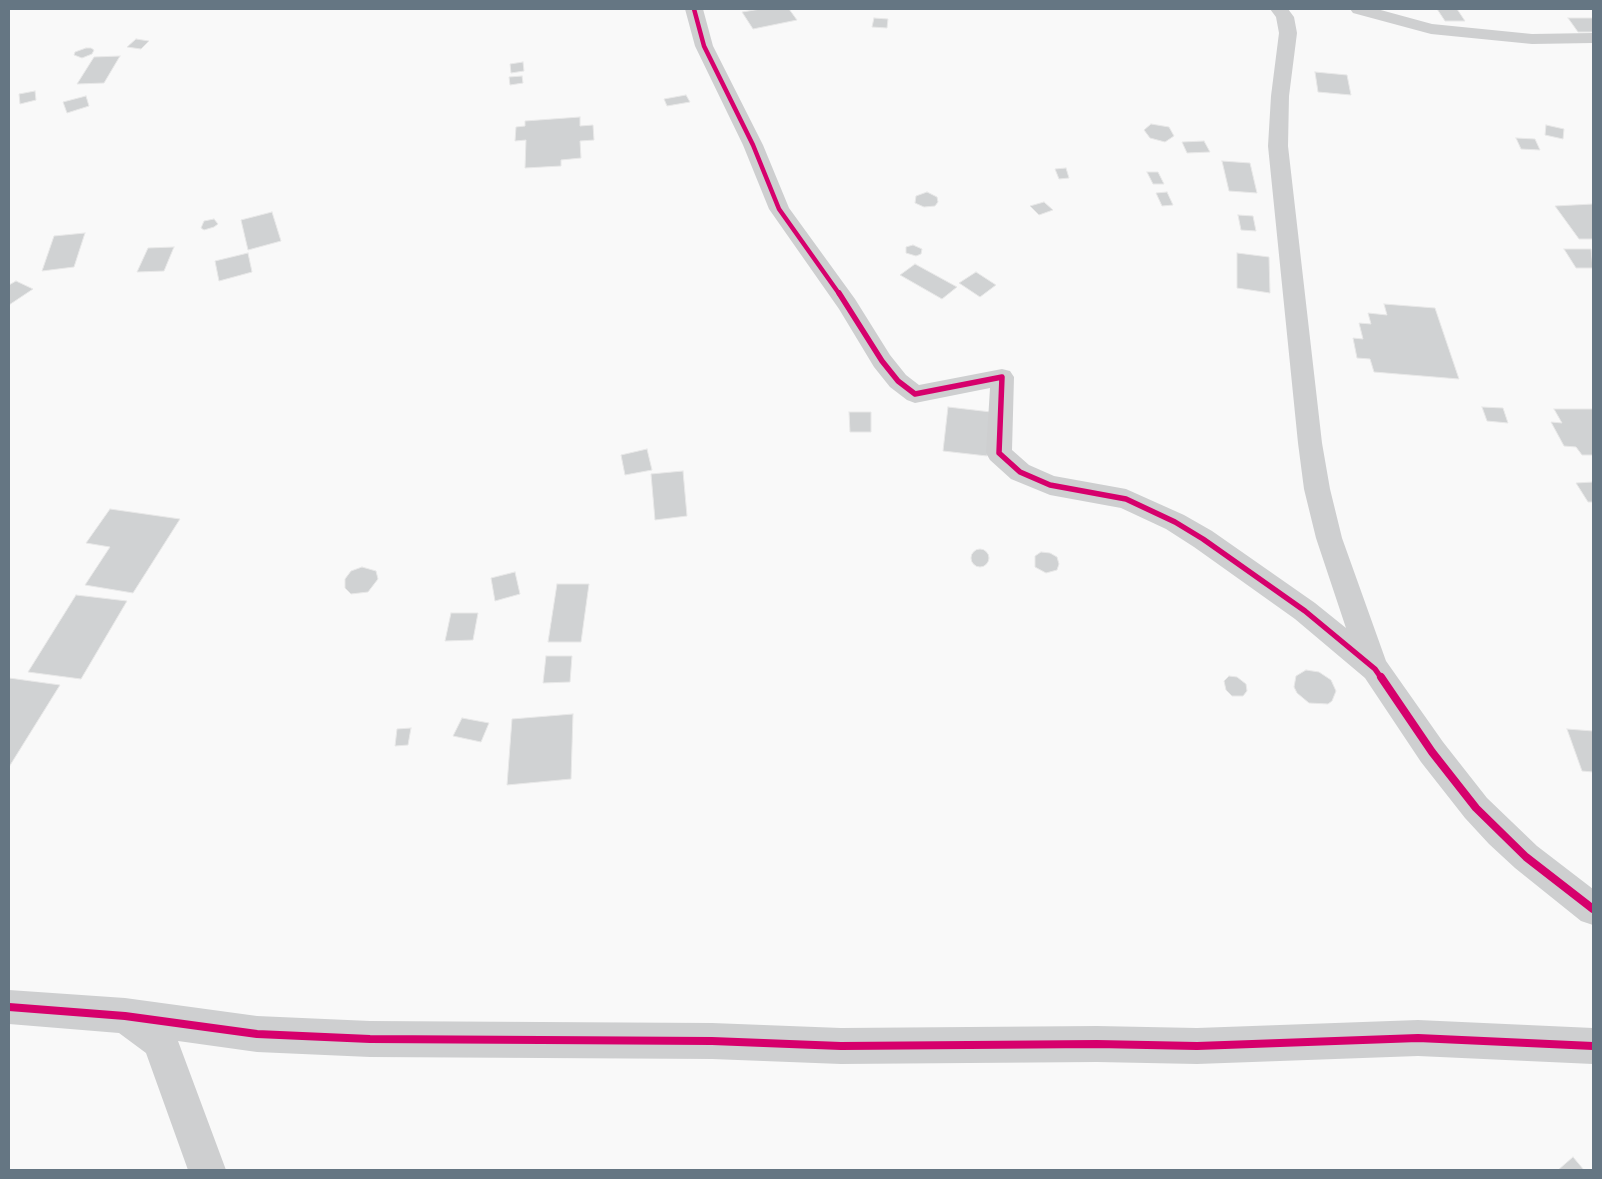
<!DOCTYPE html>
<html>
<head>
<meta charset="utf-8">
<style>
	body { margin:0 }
	#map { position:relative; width:1602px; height:1179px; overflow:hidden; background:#f9f9f9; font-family:Raleway,sans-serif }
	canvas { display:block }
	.frame { position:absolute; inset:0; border:10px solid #657683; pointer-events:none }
</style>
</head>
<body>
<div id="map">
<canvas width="1602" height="1179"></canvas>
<div class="frame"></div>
</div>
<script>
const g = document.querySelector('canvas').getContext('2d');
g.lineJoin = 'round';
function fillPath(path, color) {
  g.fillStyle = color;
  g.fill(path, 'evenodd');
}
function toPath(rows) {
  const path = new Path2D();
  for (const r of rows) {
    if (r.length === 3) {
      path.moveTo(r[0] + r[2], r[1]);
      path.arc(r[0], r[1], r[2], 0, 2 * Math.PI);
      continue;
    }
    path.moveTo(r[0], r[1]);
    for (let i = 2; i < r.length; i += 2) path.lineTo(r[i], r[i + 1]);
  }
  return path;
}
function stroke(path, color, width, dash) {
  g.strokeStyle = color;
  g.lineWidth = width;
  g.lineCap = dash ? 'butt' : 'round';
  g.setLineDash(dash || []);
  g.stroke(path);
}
const building = toPath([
	[761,9,789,9,797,20,753,29,742,12,761,9],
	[1437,9,1457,9,1465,21,1445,21,1437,9],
	[874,18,888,19,887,28,872,27,874,18],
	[1568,18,1593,18,1593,32,1578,32,1568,18],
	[136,39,149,41,141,49,127,47,136,39],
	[86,48,91,48,94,50,92,54,82,58,74,55,75,52,86,48],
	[120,56,104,83,77,84,94,57,120,56],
	[523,62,524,71,511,73,510,64,523,62],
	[1315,72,1347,75,1351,95,1318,92,1315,72],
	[522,76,523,83,510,85,509,77,522,76],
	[35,91,36,100,20,104,19,94,35,91],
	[686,95,690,102,667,106,664,99,686,95],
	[86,96,89,106,67,113,63,102,86,96],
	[580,117,580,126,593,125,594,140,580,141,581,158,561,160,561,166,525,168,526,140,515,141,516,127,525,126,525,121,580,117],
	[1151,124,1169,127,1174,136,1165,142,1150,138,1144,130,1151,124],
	[1546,125,1564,129,1563,139,1545,135,1546,125],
	[1516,138,1535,139,1540,150,1521,149,1516,138],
	[1204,141,1210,152,1187,153,1182,142,1204,141],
	[1222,161,1250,163,1257,193,1229,191,1222,161],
	[1066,168,1069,178,1059,179,1055,169,1066,168],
	[1147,172,1158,172,1164,184,1153,184,1147,172],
	[927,192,937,197,938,202,935,206,924,207,915,203,916,196,927,192],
	[1167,192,1173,205,1162,206,1156,193,1167,192],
	[1044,202,1053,210,1039,215,1030,206,1044,202],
	[1593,204,1593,239,1579,239,1555,206,1593,204],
	[272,212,281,241,248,250,241,220,272,212],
	[1238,215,1253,216,1256,231,1241,230,1238,215],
	[214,219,218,224,214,227,204,230,201,228,204,221,214,219],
	[85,233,74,267,42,271,54,236,85,233],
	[913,245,922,249,921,254,916,256,906,253,906,247,913,245],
	[174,247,164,271,137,272,148,248,174,247],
	[1564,249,1591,249,1593,268,1576,268,1564,249],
	[248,253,252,272,219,281,215,261,248,253],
	[1237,253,1269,257,1270,293,1237,288,1237,253],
	[915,264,957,287,942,299,900,275,915,264],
	[976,272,996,285,980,297,959,283,976,272],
	[16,281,33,289,9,305,9,285,16,281],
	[1384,304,1435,308,1459,379,1374,372,1370,359,1357,358,1353,338,1363,339,1359,323,1371,324,1368,313,1387,315,1384,304],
	[948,407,991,412,987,456,943,451,948,407],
	[1482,407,1503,408,1508,423,1487,421,1482,407],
	[1554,409,1593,409,1593,455,1582,455,1576,447,1564,446,1551,422,1562,423,1554,409],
	[849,412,871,412,871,432,850,432,849,412],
	[647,449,652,470,625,475,621,455,647,449],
	[683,471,687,516,655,520,651,474,683,471],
	[1593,482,1593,502,1588,502,1576,483,1593,482],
	[110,509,180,519,133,593,85,585,110,547,86,543,110,509],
	[980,558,9],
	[1041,552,1050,553,1057,557,1059,564,1057,570,1046,573,1035,567,1035,556,1041,552],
	[362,567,376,571,378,579,368,592,351,594,345,588,345,579,351,571,362,567],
	[515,572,520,594,495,601,491,578,515,572],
	[557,584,589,584,581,642,548,642,557,584],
	[76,595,127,601,81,679,28,672,76,595],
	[451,613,478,613,473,640,445,641,451,613],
	[546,656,572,656,570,682,543,683,546,656],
	[1306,670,1319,672,1331,680,1336,691,1332,701,1328,704,1309,703,1297,693,1294,687,1296,676,1306,670],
	[1229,676,1237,677,1246,684,1247,691,1243,696,1232,696,1226,690,1224,681,1229,676],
	[9,678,60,685,9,767,9,678],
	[573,714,571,779,507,785,512,719,573,714],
	[462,718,489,723,481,742,453,736,462,718],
	[411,728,408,745,395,746,397,729,411,728],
	[1567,729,1593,731,1593,772,1582,771,1567,729],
	[1573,1157,1584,1170,1558,1170,1573,1157]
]);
fillPath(building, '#d0d2d3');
stroke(building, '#e8e8e8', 1);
fillPath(toPath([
	[685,9,703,9,713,46,763,145,789,208,855,299,890,355,906,375,919,385,1002,369,1010,371,1014,377,1012,450,1029,465,1054,476,1126,489,1184,515,1212,531,1315,603,1346,628,1316,538,1304,489,1298,443,1268,146,1271,96,1279,33,1276,17,1270,9,1288,9,1294,17,1297,33,1289,96,1288,146,1322,443,1330,489,1342,538,1386,661,1443,742,1487,798,1537,846,1593,889,1593,925,1581,921,1515,868,1489,844,1465,818,1421,762,1365,678,1295,619,1194,547,1166,529,1121,508,1050,495,1011,479,990,460,986,453,990,388,915,403,907,400,890,387,874,367,839,309,769,209,743,145,695,46,685,9],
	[1350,9,1377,9,1432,24,1532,34,1593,33,1593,43,1532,44,1431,34,1353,13,1350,9],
	[9,990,125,998,257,1016,370,1021,712,1023,841,1028,1097,1026,1197,1028,1418,1020,1593,1028,1593,1064,1418,1056,1197,1064,1097,1062,841,1064,712,1059,370,1057,257,1052,178,1041,226,1170,188,1170,146,1053,119,1033,9,1024,9,990]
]), '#cecfd0');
stroke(toPath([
	[694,9,704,46,753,145,779,209,840,295]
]), '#d6006c', 4.5);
stroke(toPath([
	[839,293,882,361,898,381,915,394,1002,377,999,453,1020,472,1050,485,1126,499,1175,522,1203,539,1305,611,1375,669,1382,679]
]), '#d6006c', 5.5);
stroke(toPath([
	[1381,677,1432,752,1476,808,1526,857,1593,909],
	[9,1007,125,1016,257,1034,370,1039,712,1041,841,1046,1097,1044,1197,1046,1418,1038,1593,1046]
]), '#d6006c', 8);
</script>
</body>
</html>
